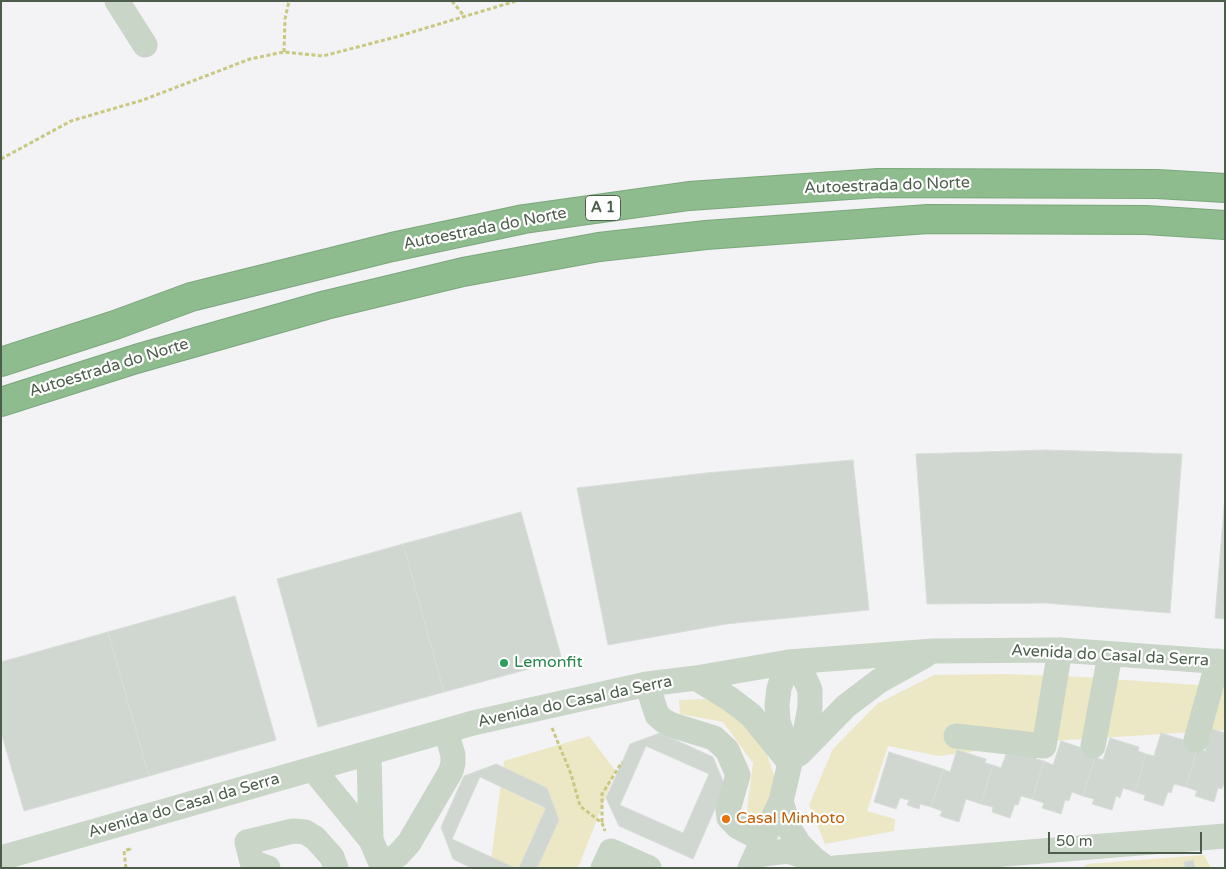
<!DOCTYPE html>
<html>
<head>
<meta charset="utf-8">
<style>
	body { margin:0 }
	#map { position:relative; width:1226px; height:869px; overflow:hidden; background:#f3f2f4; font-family:"Varela Round",sans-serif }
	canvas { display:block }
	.frame { position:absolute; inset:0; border:2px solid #4c5e4b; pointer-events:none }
	.scale { position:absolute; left:1048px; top:832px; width:154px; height:22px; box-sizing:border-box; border:2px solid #4c5e4b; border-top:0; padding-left:6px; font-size:15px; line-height:18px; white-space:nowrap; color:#4c5e4b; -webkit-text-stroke:4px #fff; paint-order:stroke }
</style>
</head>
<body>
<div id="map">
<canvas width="1226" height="869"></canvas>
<div class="frame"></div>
<div class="scale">50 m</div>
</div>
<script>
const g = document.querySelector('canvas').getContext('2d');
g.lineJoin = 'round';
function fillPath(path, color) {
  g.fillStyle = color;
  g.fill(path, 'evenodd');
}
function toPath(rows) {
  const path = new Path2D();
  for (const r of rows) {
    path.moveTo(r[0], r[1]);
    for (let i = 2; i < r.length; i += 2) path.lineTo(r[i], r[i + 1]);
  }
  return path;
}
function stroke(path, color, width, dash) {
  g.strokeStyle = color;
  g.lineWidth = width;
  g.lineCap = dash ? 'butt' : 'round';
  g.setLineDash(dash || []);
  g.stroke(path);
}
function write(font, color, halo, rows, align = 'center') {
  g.font = font + ' "Varela Round",sans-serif';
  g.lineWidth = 4.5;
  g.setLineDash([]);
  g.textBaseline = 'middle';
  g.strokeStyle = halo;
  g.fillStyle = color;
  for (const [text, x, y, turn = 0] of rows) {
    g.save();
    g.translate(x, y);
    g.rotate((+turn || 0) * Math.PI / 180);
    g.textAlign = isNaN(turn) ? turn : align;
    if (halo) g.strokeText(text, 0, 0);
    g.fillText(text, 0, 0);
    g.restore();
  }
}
fillPath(toPath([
	[1005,674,1083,677,1225,687,1225,730,1052,741,939,756,888,746,867,811,895,819,894,831,825,844,809,805,833,749,877,704,934,675],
	[705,699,732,709,764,746,777,783,766,824,746,817,753,763,723,722,680,714,679,700],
	[589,736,615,770,607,794,578,868,490,868,504,761],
	[1204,855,1211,868,1082,868,1088,864]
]), '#ece8c6');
const building = toPath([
	[1046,450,1182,454,1170,613,1045,603,927,604,916,454,1046,450],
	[853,460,869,610,726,624,608,645,577,488,706,473,853,460],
	[1225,495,1225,619,1215,618,1225,495],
	[521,512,562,660,444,692,403,544,521,512],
	[403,544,444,692,318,727,277,579,403,544],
	[235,596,276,740,149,776,108,632,235,596],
	[108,632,149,776,24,811,1,732,1,662,108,632],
	[1212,729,1225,733,1225,781,1222,789,1218,788,1214,802,1195,796,1197,791,1186,787,1197,749,1205,751,1212,729],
	[660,733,713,757,725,786,693,859,619,826,606,798,630,744,660,733],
	[1161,733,1190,742,1197,749,1186,787,1174,784,1171,793,1168,792,1163,806,1144,800,1145,795,1135,792,1146,754,1154,756,1161,733],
	[1110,738,1139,747,1138,751,1146,754,1135,792,1123,788,1120,798,1116,796,1112,810,1092,804,1094,799,1083,796,1095,757,1103,760,1110,738],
	[1061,741,1088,750,1095,757,1083,796,1072,792,1069,801,1065,800,1061,814,1042,808,1044,803,1032,799,1044,761,1053,765,1061,741],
	[646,746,709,774,683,833,620,805,646,746],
	[1009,746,1037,755,1036,759,1044,761,1032,799,1021,796,1018,805,1015,804,1010,818,992,812,993,807,981,804,993,765,1001,768,1009,746],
	[957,750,986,759,985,763,993,765,981,804,966,799,959,822,940,816,942,811,931,807,943,769,950,772,957,750],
	[889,752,943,769,931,807,920,804,919,809,907,805,909,800,900,798,896,809,874,802,889,752],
	[496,764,547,788,559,820,537,868,471,868,453,859,441,827,464,776,496,764],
	[480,777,546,808,519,868,515,868,452,839,480,777],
	[1193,860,1195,868,1185,868,1184,862,1193,860]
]);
fillPath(building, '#d0d6d0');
stroke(building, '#d7ddd8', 1);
const highway = toPath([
	[1,362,115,325,191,297,392,247,524,219,689,196,878,183,1157,184,1225,188],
	[1,402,136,359,326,305,463,272,599,247,706,235,928,219,1146,220,1225,225]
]);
stroke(highway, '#7aa77b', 30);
stroke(toPath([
	[452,1,465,17],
	[284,52,285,19,289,1],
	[1,159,71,121,143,100,250,59,284,52,323,56,396,37,516,1],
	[552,728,571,774,580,806,602,823,605,831],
	[602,822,602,794,622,762],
	[126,868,124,851,130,849,129,847]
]), '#c8c881', 3, [4, 2.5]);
stroke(toPath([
	[117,1,145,45],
	[696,678,730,699,751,715,790,763],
	[647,684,657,715,664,721,672,725,714,738,727,750,738,775,728,810,729,818,738,827,763,840],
	[956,736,1044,746,1060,650],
	[1196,740,1218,661],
	[1093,746,1110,655],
	[369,753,371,840],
	[788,753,778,721,777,705,779,688,789,662],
	[799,754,846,706,879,681,926,655],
	[313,769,371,840,383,868],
	[781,801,789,828,799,844,814,859],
	[756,855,787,851,814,859,826,868],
	[1,858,473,723,647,684,696,678,789,662,933,651,1060,650,1225,662],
	[381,864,398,855,409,843,451,771,453,763,453,755,446,731],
	[268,868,252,862,247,842,293,831,305,832,315,838,332,857,336,868],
	[603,868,611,851,649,868],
	[750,868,781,801,790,763,805,733,810,707,810,690,805,679,789,662],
	[835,868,1225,836]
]), '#c8d5c7', 25);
stroke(highway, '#8fbc8f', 28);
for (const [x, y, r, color] of [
	[504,663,5,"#2e9e5b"],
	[726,819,5,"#e8710a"]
]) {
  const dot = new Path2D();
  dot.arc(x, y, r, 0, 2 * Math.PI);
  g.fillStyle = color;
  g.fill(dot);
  stroke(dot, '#fff', 2);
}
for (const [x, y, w] of [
	[603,208,35]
]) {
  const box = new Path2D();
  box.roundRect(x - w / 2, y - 12.5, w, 25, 4);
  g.fillStyle = '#fff';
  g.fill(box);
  stroke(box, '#4c5e4b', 1);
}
write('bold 15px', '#4c5e4b', null, [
	["A 1",603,208]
]);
write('16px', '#4c5e4b', '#fff', [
	["Autoestrada do Norte",887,186,-2],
	["Autoestrada do Norte",485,229,-11],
	["Autoestrada do Norte",109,368,-17],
	["Avenida do Casal da Serra",1110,656,3],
	["Avenida do Casal da Serra",575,702,-12],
	["Avenida do Casal da Serra",184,806,-16]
]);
write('16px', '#27864d', '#fff', [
	["Lemonfit",514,663]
], 'left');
write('16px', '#c56008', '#fff', [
	["Casal Minhoto",736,819]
], 'left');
</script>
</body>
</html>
